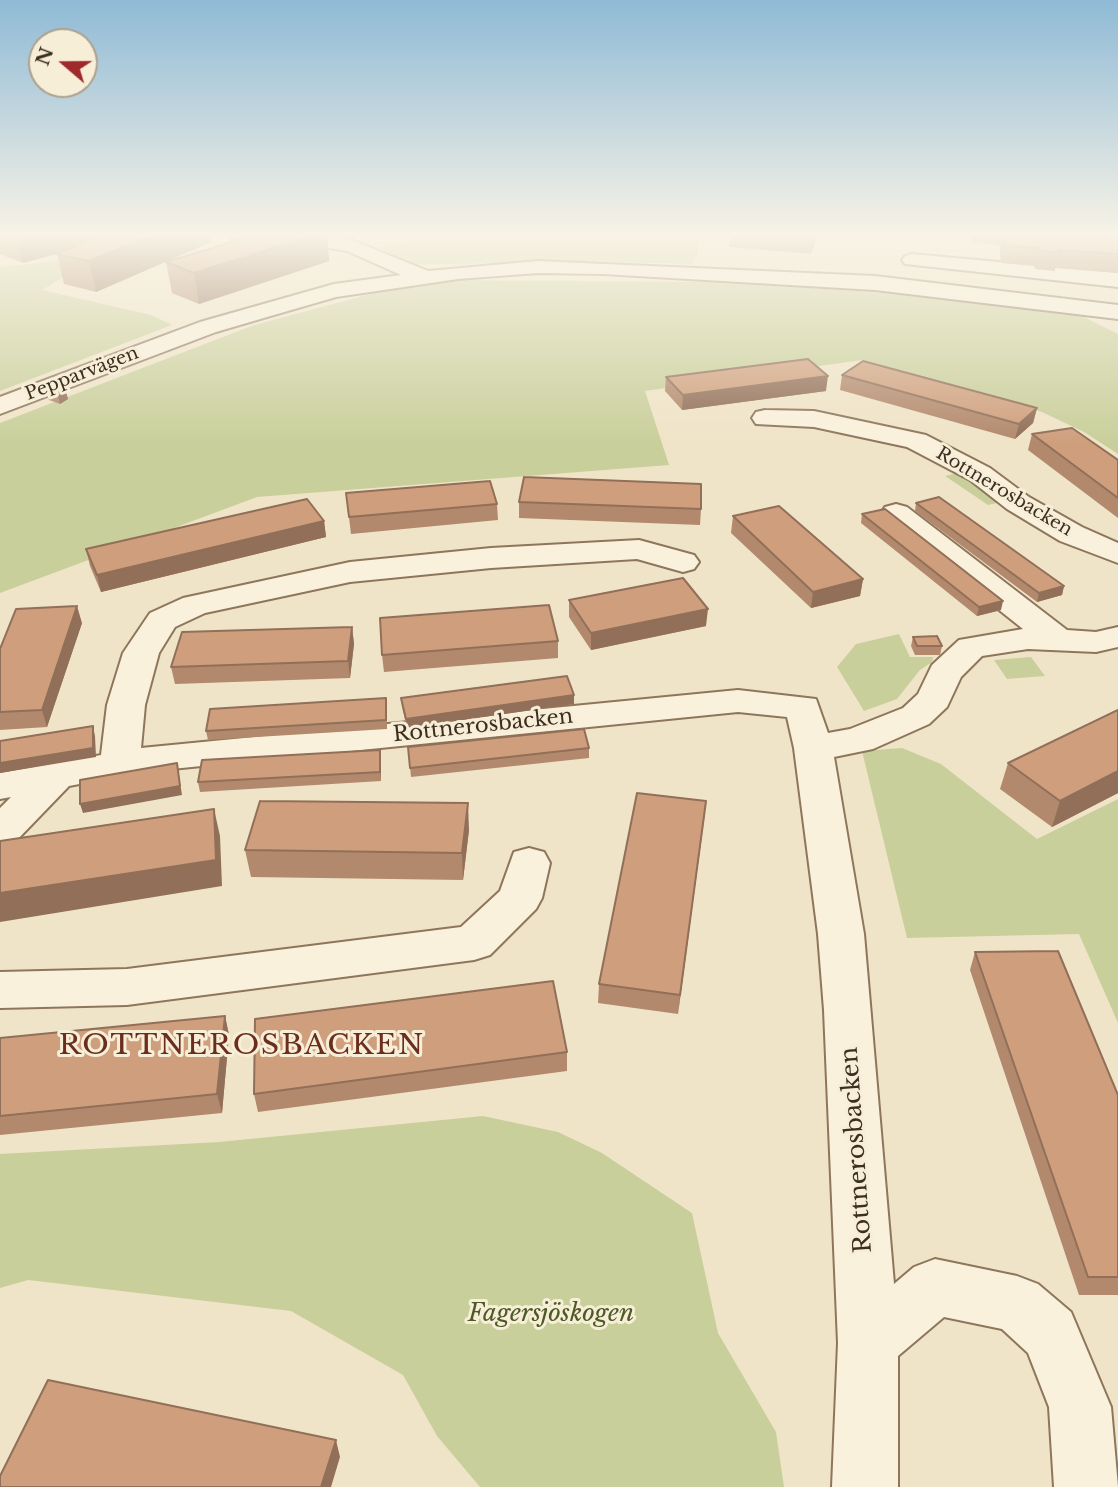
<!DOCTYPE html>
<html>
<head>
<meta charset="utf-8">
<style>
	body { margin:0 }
	#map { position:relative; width:1118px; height:1487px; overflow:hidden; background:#f0e4c8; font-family:"Libre Baskerville",serif }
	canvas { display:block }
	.north { position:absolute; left:28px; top:28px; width:70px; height:70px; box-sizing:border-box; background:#f7eed8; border:2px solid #ada18e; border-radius:50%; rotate:290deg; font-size:19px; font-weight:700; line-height:28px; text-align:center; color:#3d2e20 }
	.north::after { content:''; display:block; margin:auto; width:24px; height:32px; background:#9e2a2b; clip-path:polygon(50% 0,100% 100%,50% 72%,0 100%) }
</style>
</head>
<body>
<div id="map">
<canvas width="1118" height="1487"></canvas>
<div class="north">N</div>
</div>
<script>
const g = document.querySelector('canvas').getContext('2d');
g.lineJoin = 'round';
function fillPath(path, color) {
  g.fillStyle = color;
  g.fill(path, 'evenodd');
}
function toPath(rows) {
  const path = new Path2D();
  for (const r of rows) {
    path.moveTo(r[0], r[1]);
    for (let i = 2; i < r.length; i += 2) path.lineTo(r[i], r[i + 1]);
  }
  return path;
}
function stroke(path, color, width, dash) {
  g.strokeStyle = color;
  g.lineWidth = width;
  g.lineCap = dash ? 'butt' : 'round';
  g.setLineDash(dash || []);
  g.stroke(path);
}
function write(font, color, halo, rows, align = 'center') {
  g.font = font + ' "Libre Baskerville",serif';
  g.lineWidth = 6;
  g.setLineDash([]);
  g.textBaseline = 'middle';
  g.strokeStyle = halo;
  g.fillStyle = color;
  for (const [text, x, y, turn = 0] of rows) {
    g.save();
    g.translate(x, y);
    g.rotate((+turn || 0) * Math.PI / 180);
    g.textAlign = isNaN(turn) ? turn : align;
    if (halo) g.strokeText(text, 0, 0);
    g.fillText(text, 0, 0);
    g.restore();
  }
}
fillPath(toPath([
	[408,235,698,235,698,254,692,264,578,261,414,265,377,247,423,239],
	[74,259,71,273,42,290,151,315,172,325,0,391,0,267],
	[454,280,700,282,811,288,948,297,1080,315,1118,334,1118,454,1084,432,1042,412,862,360,645,391,669,465,257,497,0,593,0,423,254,325,374,293],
	[966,471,1010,500,988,505,945,476],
	[899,634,910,657,933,657,932,662,920,670,897,699,864,711,837,667,856,644],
	[1031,657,1045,676,1007,679,994,660],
	[902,748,941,764,1037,839,1118,799,1118,1023,1079,934,907,938,862,751],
	[483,1116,558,1132,602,1153,692,1213,718,1333,776,1432,784,1487,480,1487,437,1436,403,1375,291,1311,28,1280,0,1288,0,1154,219,1142]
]), '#c9cf9b');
const minor = toPath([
	[280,235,324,235,352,240,428,271,538,261,875,276,1118,305,1118,319,875,290,603,274,538,273,458,279,336,297,267,317,216,332,0,414,0,397,200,322,334,284,401,275,347,251,290,241,280,235],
	[912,254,1118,273,1118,287,905,264,902,260,905,256,912,254],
	[765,410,814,411,926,435,990,468,1029,497,1082,527,1118,543,1118,563,1060,541,1007,509,970,480,907,447,814,427,756,424,752,418,756,412,765,410],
	[896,504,907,507,1067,630,1096,632,1118,627,1118,647,1096,652,1028,649,982,656,961,677,947,707,929,724,873,749,834,757,864,934,894,1284,914,1267,935,1259,1017,1276,1038,1284,1071,1312,1111,1407,1118,1487,1054,1487,1049,1407,1028,1353,1002,1329,944,1317,898,1356,898,1487,832,1487,838,1343,824,1010,818,934,794,748,787,717,738,712,142,772,69,786,15,842,0,846,0,808,11,797,0,799,0,773,101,755,107,705,123,653,150,613,183,598,350,562,491,548,639,540,694,555,699,562,694,569,683,572,637,559,491,568,350,582,205,613,175,627,159,653,145,705,141,748,738,690,816,699,828,733,850,729,903,708,918,694,932,665,959,640,1023,629,885,519,881,513,885,507,896,504],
	[529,848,544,852,550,863,542,898,536,909,490,955,474,960,127,1005,0,1008,0,972,127,969,461,927,500,891,514,852,529,848]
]);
stroke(minor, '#8d765c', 4);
fillPath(minor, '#faf1dc');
fillPath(toPath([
	[0,235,210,235,211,242,96,292,64,284,57,254,23,263,0,254],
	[237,235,327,235,329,261,199,304,172,293,166,262,231,242,230,238],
	[730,235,817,235,811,254,729,247],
	[970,235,1118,235,1118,273,1055,268,1055,271,1035,269,1034,266,1001,263,999,243,999,245,971,242],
	[842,375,1037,408,1033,423,1015,439,840,390],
	[666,377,826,391,682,410,665,391],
	[66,392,68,399,60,404,49,400,47,393],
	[1032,434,1118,460,1118,518,1028,450],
	[346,493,497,504,498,520,351,534],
	[519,502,701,509,700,525,519,518],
	[916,503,1064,586,1062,595,1037,602,915,511],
	[862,514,1001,610,977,616,861,523],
	[733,516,863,579,860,596,811,608,731,533],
	[324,521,326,537,101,592,90,566,86,549],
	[569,600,706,626,591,650,569,617],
	[82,623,47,727,0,730,0,649],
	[352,627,354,644,350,678,175,684,171,667],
	[913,637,942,646,940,655,915,655,911,646],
	[558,641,558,658,384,672,382,655],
	[574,695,574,704,407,728,402,707,401,698],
	[387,707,387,729,208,740,206,731],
	[1118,710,1118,793,1052,827,1000,789,1008,763],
	[408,747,589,748,589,758,411,777],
	[380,750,381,781,200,792,198,782],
	[706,801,678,1014,598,1003,599,984],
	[469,830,463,880,251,877,245,850],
	[975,952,1118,1095,1118,1295,1079,1295,970,970],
	[225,1016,229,1035,222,1113,0,1135,0,1038],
	[567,1052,567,1071,258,1112,254,1094]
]), '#b2896c');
fillPath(toPath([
	[16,235,121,235,23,263],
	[153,235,210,235,211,242,96,292,89,261],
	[314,235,327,235,329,261,199,304,194,273],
	[814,235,817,235,811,254,813,236],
	[828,376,826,391,682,410,683,395],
	[66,392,68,399,60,404,58,396],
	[1037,408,1033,423,1015,439,1019,424],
	[324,521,326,537,101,592,97,575],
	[863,579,860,596,811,608,813,592],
	[1064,586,1062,595,1037,602,1039,593],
	[1003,601,1001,610,977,616,979,607],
	[77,606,82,623,47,727,42,710],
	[708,609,706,626,591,650,591,633],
	[352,627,354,644,350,678,348,661],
	[574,695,574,704,407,728,406,719],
	[93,726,95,736,96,757,0,773,0,763],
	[380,750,381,759,381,781,380,772],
	[177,763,182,795,83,813,80,804],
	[1118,771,1118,793,1052,827,1060,801],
	[706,801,704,820,678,1014,680,995],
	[468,803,469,830,463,880,462,853],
	[214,809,220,836,222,886,0,922,0,893],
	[225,1016,229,1035,222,1113,217,1094],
	[336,1440,340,1457,331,1487,321,1487]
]), '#916f58');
const building = toPath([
	[104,235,153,235,89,261,56,254,104,235],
	[237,235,255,235,239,240,230,238,237,235],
	[255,235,314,235,194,273,166,262,255,235],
	[972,235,1000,235,1000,238,972,236,972,235],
	[1004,235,1118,235,1118,254,1059,250,1059,252,1039,251,1038,248,1005,245,1004,235],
	[808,359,828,376,683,395,666,377,808,359],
	[863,361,1037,408,1019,424,842,375,863,361],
	[56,389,66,392,58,396,47,393,56,389],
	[1072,428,1118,460,1118,498,1032,434,1072,428],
	[524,477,701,484,701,509,519,502,524,477],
	[490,481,497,504,349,517,346,493,490,481],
	[939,497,1064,586,1039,593,916,503,939,497],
	[307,499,324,521,97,575,86,549,307,499],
	[779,506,863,579,813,592,733,516,779,506],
	[885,509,1003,601,979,607,862,514,885,509],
	[683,578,708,609,591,633,569,600,683,578],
	[549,605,558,641,382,655,380,618,549,605],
	[77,606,42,710,0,712,0,649,16,609,77,606],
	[352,627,348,661,171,667,182,632,352,627],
	[937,636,942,646,917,646,913,637,937,636],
	[567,676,574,695,406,719,401,698,567,676],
	[386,698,386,720,206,731,210,709,386,698],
	[1118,710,1118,771,1060,801,1008,763,1118,710],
	[93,726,93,748,0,763,0,741,93,726],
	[584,729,589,748,410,768,408,747,584,729],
	[380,750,380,772,198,782,202,760,380,750],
	[177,763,180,786,80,804,80,780,177,763],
	[637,793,706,801,680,995,599,984,637,793],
	[260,801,468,803,462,853,245,850,260,801],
	[214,809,216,860,0,893,0,841,214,809],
	[1058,951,1118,1095,1118,1277,1088,1277,975,952,1058,951],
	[553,981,567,1052,254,1094,255,1019,553,981],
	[225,1016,217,1094,0,1116,0,1038,225,1016],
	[48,1380,336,1440,321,1487,0,1487,0,1476,48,1380]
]);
fillPath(building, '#cf9f7d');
stroke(building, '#916f58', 2);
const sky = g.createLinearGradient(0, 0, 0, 443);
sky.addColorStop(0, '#8fbad6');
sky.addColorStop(0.53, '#f8f3e6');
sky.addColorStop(1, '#f8f3e600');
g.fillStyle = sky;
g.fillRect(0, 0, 1118, 443);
write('18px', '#3d2e20', '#f7eed8', [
	["Pepparvägen",82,374,-21],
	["Rottnerosbacken",1004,492,31]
]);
write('21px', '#3d2e20', '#f7eed8', [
	["Rottnerosbacken",483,726,-6]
]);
write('24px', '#3d2e20', '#f7eed8', [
	["Rottnerosbacken",857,1150,-94]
]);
write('italic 24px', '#4d5a26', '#f7eed8', [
	["Fagersjöskogen",551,1314]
]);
g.letterSpacing = '2px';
write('28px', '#6b2e1e', '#f7eed8', [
	["ROTTNEROSBACKEN",242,1046]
]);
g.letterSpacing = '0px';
</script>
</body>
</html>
